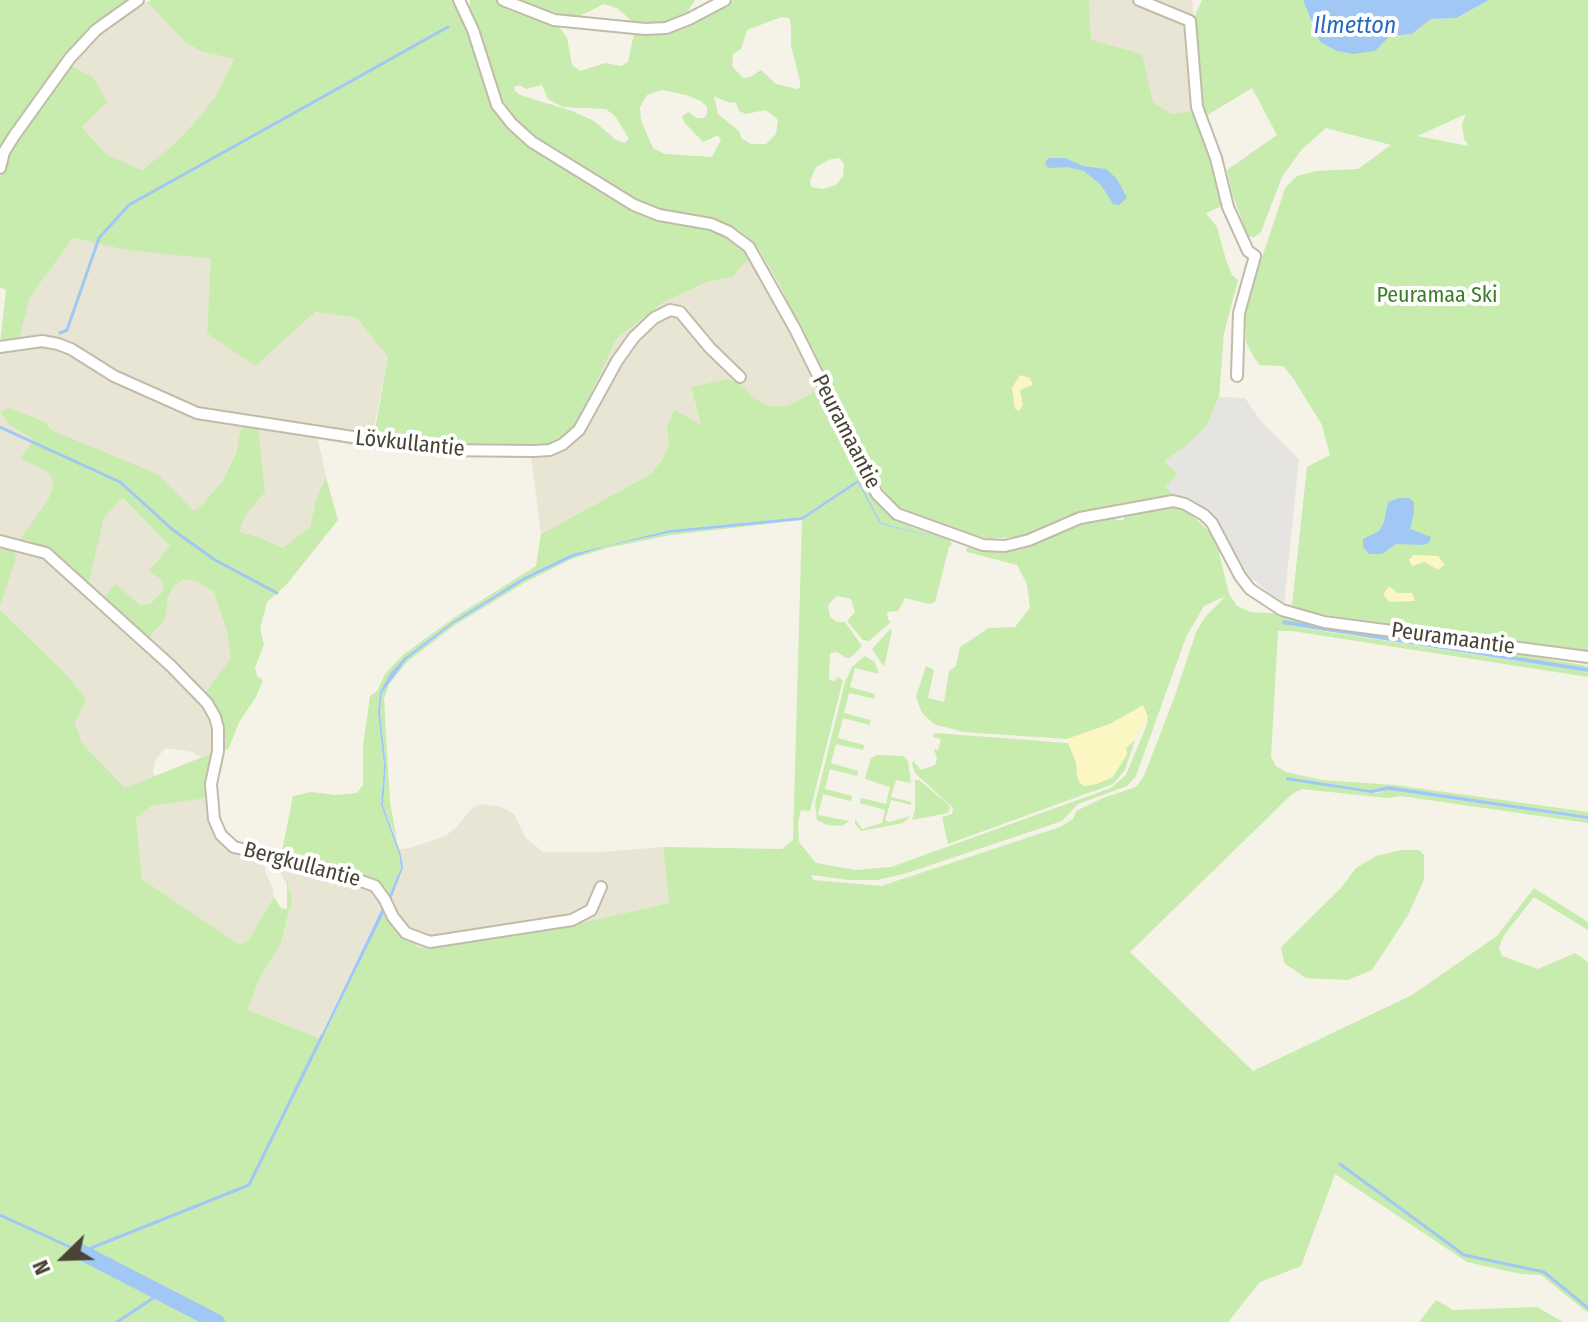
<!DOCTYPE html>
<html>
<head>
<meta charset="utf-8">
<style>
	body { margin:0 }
	#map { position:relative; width:1588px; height:1322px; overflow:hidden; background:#f5f2e8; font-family:"Fira Sans Condensed",sans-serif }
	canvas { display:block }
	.north { position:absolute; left:24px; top:1218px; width:80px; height:80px; -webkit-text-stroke:6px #fff; paint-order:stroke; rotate:247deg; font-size:22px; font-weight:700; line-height:32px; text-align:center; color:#494436 }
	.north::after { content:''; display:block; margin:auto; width:28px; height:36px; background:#494436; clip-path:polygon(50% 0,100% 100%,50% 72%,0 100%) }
</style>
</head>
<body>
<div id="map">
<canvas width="1588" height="1322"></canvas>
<div class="north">N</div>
</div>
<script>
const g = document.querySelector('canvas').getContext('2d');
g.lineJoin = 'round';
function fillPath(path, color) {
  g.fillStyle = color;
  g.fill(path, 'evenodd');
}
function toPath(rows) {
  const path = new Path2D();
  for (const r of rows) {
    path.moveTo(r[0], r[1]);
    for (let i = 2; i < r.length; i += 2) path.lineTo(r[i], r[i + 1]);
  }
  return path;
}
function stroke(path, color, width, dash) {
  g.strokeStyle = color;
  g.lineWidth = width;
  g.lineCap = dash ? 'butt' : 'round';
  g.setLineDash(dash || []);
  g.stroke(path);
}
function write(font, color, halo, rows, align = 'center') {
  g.font = font + ' "Fira Sans Condensed",sans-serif';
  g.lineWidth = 8;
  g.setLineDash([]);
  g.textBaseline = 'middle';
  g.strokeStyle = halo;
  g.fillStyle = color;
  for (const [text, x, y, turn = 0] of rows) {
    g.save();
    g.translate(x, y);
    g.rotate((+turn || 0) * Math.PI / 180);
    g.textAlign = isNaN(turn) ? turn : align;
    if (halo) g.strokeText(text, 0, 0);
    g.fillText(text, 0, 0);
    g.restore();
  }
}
fillPath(toPath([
	[1089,0,1192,0,1200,102,1195,110,1172,114,1152,101,1142,54,1091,41],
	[147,2,184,41,200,51,234,59,216,96,195,122,172,146,142,170,106,154,82,127,93,77,72,66,80,50,101,32,138,5],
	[73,238,126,250,212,259,207,333,315,312,357,318,388,356,370,448,318,439,326,477,316,500,310,527,284,548,259,537,240,532,244,518,265,492,242,436,223,480,204,503,194,511,158,474,50,430,6,419,10,425,34,440,21,457,48,472,54,483,48,500,19,542,30,540,88,586,104,518,121,498,170,546,162,580,163,591,150,604,140,605,131,599,102,600,164,619,168,597,174,586,184,579,198,582,214,592,227,632,232,658,204,696,212,706,215,752,203,757,192,752,165,748,155,761,153,771,155,776,125,789,81,742,75,722,86,699,65,673,0,610,0,343,19,340,30,297],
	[754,258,820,389,787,406,770,406,756,399,741,385,691,387,701,426,667,427,669,445,663,458,651,474,541,534,530,449,573,431,617,338,664,302,707,282,733,277,744,262],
	[208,798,221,838,263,857,266,874,273,889,274,897,249,939,240,945,142,879,136,818,151,806],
	[481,804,501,807,514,814,526,838,543,852,602,852,663,847,669,903,581,923,418,948,389,920,383,905,320,1038,248,1010,259,979,281,943,290,909,290,889,278,870,277,859,349,871,390,901,403,868,400,849,410,848,445,836,456,828,472,808]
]), '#e9e5d5');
fillPath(toPath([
	[0,0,132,0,106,17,3,149,0,148],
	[151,0,453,0,472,45,493,105,504,119,638,211,662,221,711,230,728,236,754,258,744,263,733,277,707,282,664,302,617,338,573,431,543,447,423,447,373,440,388,357,357,318,315,312,255,366,207,333,211,259,126,250,73,238,30,297,19,340,0,343,6,290,0,287,0,178,7,157,65,75,72,66,93,77,107,102,82,127,106,154,142,170,172,146,195,122,216,96,234,59,200,51,184,41,147,2],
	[470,0,495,0,553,23,561,29,567,38,572,65,580,71,605,63,621,66,628,62,634,34,640,32,670,33,734,0,1089,0,1091,40,1142,54,1153,102,1172,114,1195,110,1224,205,1206,213,1217,227,1226,260,1232,275,1238,280,1224,333,1219,397,1207,425,1191,442,1165,461,1178,474,1175,496,1074,515,1023,536,990,539,938,527,900,510,874,478,780,286,757,246,740,231,713,221,656,210,642,204,538,140,514,121,501,103,470,12],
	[781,17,789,18,791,25,791,45,800,81,800,88,797,89,776,84,761,70,750,77,743,78,732,66,733,54,741,49,747,30],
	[519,85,526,89,542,85,548,99,563,107,606,109,615,116,629,139,624,143,616,140,594,121,572,111,520,95,515,91,514,87],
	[662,90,686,95,701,101,707,107,707,114,704,118,696,118,689,112,682,116,684,122,703,142,718,135,721,140,712,157,665,154,653,148,641,120,640,107,647,95],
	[714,96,730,103,736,102,739,111,746,114,765,110,771,114,778,120,776,134,766,144,751,144,742,139,739,131,718,114],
	[840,158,844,165,843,176,836,185,823,189,811,187,810,180,816,167,831,159],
	[515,0,695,0,684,17,664,25,636,25,617,8,604,4,575,18,557,15],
	[1202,0,1303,0,1310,13,1312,27,1337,51,1375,51,1390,36,1412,34,1431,19,1458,18,1489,0,1588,0,1588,653,1306,612,1292,605,1307,467,1330,455,1322,425,1293,378,1283,366,1260,365,1255,359,1246,342,1245,309,1285,188,1297,176,1316,171,1358,169,1391,145,1326,128,1302,149,1282,177,1261,232,1254,237,1248,236,1232,193,1227,170,1277,135,1252,88,1206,116,1200,102,1194,18],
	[1466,114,1462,124,1464,139,1469,146,1417,136],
	[728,379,741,385,756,399,770,406,787,406,820,389,888,511,913,528,948,538,952,544,949,547,935,602,929,604,905,598,898,611,887,612,888,620,891,622,869,641,863,640,847,621,855,612,851,599,837,596,828,605,830,617,837,622,845,622,862,646,850,658,846,658,837,652,830,653,829,680,835,681,838,677,843,680,810,811,801,810,798,822,799,842,816,863,856,870,891,867,1111,788,1126,775,1148,722,1143,706,1110,724,1067,739,963,732,934,724,922,713,916,697,926,666,934,670,928,698,944,702,949,671,956,666,960,647,989,628,1015,627,1030,608,1027,584,1017,565,967,552,966,549,972,544,984,547,1115,515,1116,520,1124,520,1124,514,1173,507,1187,511,1215,537,1229,594,1237,606,1251,612,1284,614,1588,666,1588,668,1283,625,1588,672,1588,677,1292,631,1278,631,1271,757,1276,766,1286,772,1322,780,1395,785,1588,812,1588,816,1388,786,1371,790,1287,777,1377,793,1389,790,1588,819,1588,823,1401,796,1387,798,1302,789,1292,794,1130,952,1253,1071,1412,995,1497,936,1534,888,1588,922,1588,930,1534,897,1504,935,1499,947,1502,956,1538,969,1575,953,1588,962,1588,1313,1541,1275,1521,1274,1467,1262,1335,1174,1301,1266,1260,1282,1228,1322,0,1322,0,610,65,673,86,699,75,722,81,742,125,788,215,752,208,798,151,806,136,818,142,879,240,945,249,939,274,897,281,908,287,909,287,880,292,900,281,943,259,979,248,1010,322,1039,386,909,389,920,418,948,581,923,669,903,663,847,782,849,793,840,802,520,671,535,607,548,572,559,524,583,455,625,407,662,389,684,384,699,390,802,397,840,383,805,386,766,380,712,382,693,406,660,453,624,525,580,573,557,607,546,669,533,802,520,858,483,880,524,947,540,881,523,858,481,802,517,670,530,572,554,524,577,452,622,404,658,380,692,378,712,384,766,381,805,399,854,401,868,388,898,375,884,281,856,293,796,311,792,336,795,357,793,363,785,363,746,370,696,377,691,385,674,403,655,455,617,536,566,541,534,651,474,663,458,669,445,667,427,674,410,701,425,691,387],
	[1226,596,1206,616,1196,632,1176,693,1144,776,1136,787,1103,798,1076,811,1073,819,1060,827,881,886,813,880,811,875,849,880,877,880,907,873,1062,821,1078,804,1127,786,1136,776,1186,637,1204,606],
	[9,408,45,422,51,430,158,474,194,511,204,503,223,480,236,452,242,425,258,428,265,492,244,518,240,532,259,537,283,548,310,527,316,500,326,477,338,520,287,584,267,602,260,629,264,644,255,668,257,676,263,680,256,697,239,722,229,748,222,751,203,696,231,658,227,632,214,592,198,582,184,579,174,586,168,597,165,619,146,641,102,600,115,584,140,605,150,604,163,591,162,580,149,571,170,546,122,498,104,518,88,586,33,545,30,540,18,542,48,500,54,483,48,472,20,458,34,440,10,425,0,412],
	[371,445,415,452,531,454,531,458,416,455,370,448],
	[5,545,16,547,15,561,0,606,0,551],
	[890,629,892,631,884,667,872,649],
	[865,656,875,662,879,674,855,668,850,687,874,694,875,699,849,693,844,713,870,720,870,725,843,718,838,738,864,745,863,750,836,744,831,763,858,771,857,776,830,769,825,789,852,796,851,801,823,794,818,815,849,821,842,826,827,825,817,820,815,804,845,682,852,667],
	[935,733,1068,743,1076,762,1077,776,1084,786,1096,784,1113,777,1127,754,1126,748,1135,740,1125,770,1113,784,948,844,942,817,952,814,953,808,915,773,912,763,913,761,921,770,935,765,937,759,934,749,938,750,941,739,933,737],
	[877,755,903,756,908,761,911,783,896,780,891,797,911,802,911,805,891,800,885,820,889,822,910,816,903,823,861,831,855,824,855,819,862,829,882,823,885,810,860,803,861,798,886,804,890,787,865,779,871,758],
	[915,780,919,780,948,804,950,808,948,813,912,820,915,810],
	[1401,850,1419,850,1424,855,1424,880,1408,915,1372,970,1348,980,1306,978,1284,963,1281,947,1341,888,1356,868,1376,856],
	[1436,1300,1453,1310,1537,1307,1563,1322,1419,1322]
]), '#c8ebae');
fillPath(toPath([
	[1020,375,1030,378,1033,385,1020,390,1023,405,1019,411,1015,409,1012,388],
	[1413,555,1438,556,1445,565,1438,570,1424,562,1412,566,1409,560],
	[1389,586,1398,593,1412,593,1415,601,1389,602,1383,594],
	[1143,705,1148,717,1135,740,1126,748,1127,754,1113,777,1096,784,1084,786,1079,782,1076,762,1067,739,1110,724]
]), '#fbf6c2');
fillPath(toPath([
	[1219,397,1245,398,1260,420,1299,459,1284,605,1248,575,1220,525,1211,514,1191,500,1175,496,1165,487,1178,474,1165,461,1191,442,1207,425]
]), '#e6e4e0');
fillPath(toPath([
	[1303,0,1489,0,1457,18,1431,19,1412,34,1390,36,1375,51,1353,54,1337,51,1320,42],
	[1049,158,1065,158,1083,166,1106,169,1117,179,1127,198,1119,205,1113,204,1101,185,1084,171,1068,167,1048,168,1045,162],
	[858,480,881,523,947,540,880,524,858,483,802,520,669,533,607,546,573,557,525,580,453,624,406,660,382,693,380,712,386,766,383,805,401,854,403,868,390,902,388,898,401,868,399,854,381,805,384,766,378,712,380,692,390,674,404,658,452,622,524,577,572,554,670,530,802,517],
	[1399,498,1409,498,1414,502,1414,513,1410,529,1431,537,1429,543,1423,545,1396,544,1382,554,1369,554,1363,547,1363,539,1379,531,1384,522,1388,502],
	[1283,620,1588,668,1588,672,1282,624],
	[1286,777,1371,790,1388,786,1588,816,1588,819,1389,790,1372,793,1286,780],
	[384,904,386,909,322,1039,320,1038]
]), '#a1c8f5');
stroke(toPath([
	[60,333,67,330,99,238,129,205,448,27],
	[0,427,120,482,173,530,215,560,277,593],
	[1340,1164,1464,1255,1544,1272,1588,1308],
	[0,1215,81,1252,249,1185,322,1036],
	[117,1322,161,1293]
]), '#a1c8f5', 3);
stroke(toPath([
	[81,1252,217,1322]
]), '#a1c8f5', 16);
const street = toPath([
	[459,0,473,30,497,105,512,124,532,142,634,205,659,215,711,224,729,232,749,247,795,329,877,494,897,514,983,545,1005,546,1029,540,1080,518,1173,501,1185,504,1204,515,1212,523,1240,576,1250,589,1282,610,1324,622,1588,657],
	[503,0,554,20,645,29,666,28,689,19,725,0],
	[1139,0,1190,21,1197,107,1216,158,1228,207,1248,251,1255,256,1239,313,1237,376],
	[0,168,4,152,14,136,70,58,96,30,138,0],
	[0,347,42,341,58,344,71,349,114,376,197,413,437,450,534,451,550,450,563,444,579,430,617,361,634,337,654,318,670,310,680,312,710,348,740,377],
	[0,541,46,553,171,666,207,703,215,717,218,728,218,751,211,784,214,819,221,835,234,847,328,869,375,886,385,900,393,917,406,933,430,942,572,920,591,910,601,887]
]);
stroke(street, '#c1bcaa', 14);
stroke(street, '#fff', 10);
write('22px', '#3c7e25', '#fff', [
	["Peuramaa Ski",1437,296]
]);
write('22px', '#494436', '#fff', [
	["Peuramaantie",846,432,63],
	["Lövkullantie",410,444,6],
	["Peuramaantie",1453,639,8],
	["Bergkullantie",302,865,15]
]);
write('italic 24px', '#286abc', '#fff', [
	["Ilmetton",1355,26]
]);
</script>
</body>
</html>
